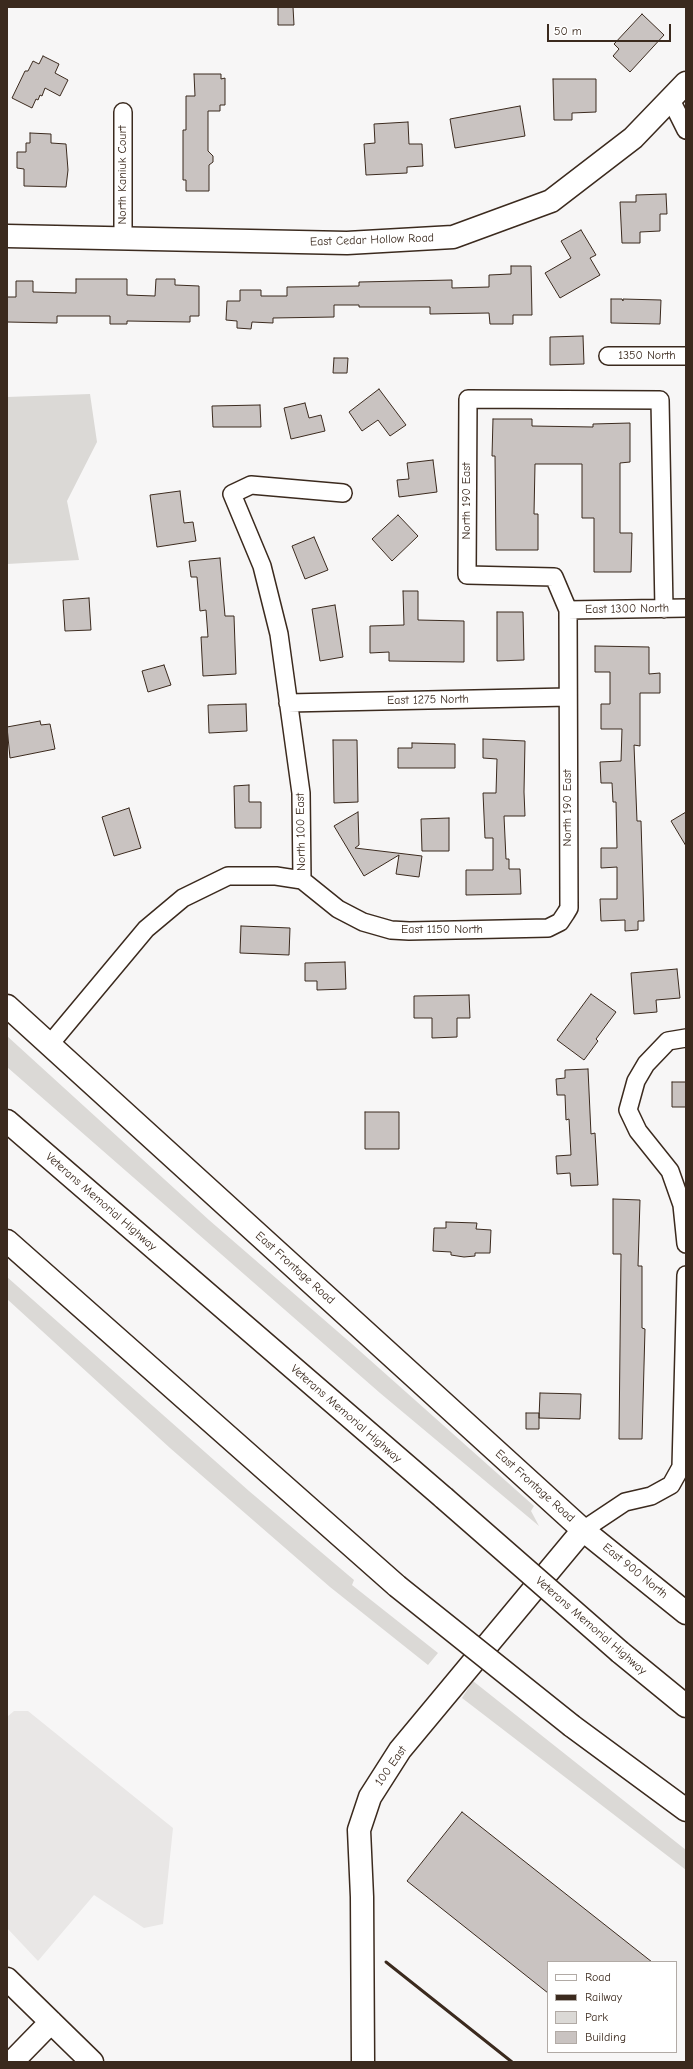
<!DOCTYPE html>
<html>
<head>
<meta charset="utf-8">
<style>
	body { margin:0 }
	#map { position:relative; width:693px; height:2069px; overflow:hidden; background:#f7f6f6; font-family:"Comic Neue",sans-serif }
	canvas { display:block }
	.frame { position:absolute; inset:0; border:8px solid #3b2a1e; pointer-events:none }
	.legend { position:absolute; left:547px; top:1961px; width:130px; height:92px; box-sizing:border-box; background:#fff; border:1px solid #b1aaa5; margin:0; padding:5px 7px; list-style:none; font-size:12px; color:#3b2a1e }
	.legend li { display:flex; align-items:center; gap:8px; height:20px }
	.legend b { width:20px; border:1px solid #b1aaa5 }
	.scale { position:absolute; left:547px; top:24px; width:124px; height:18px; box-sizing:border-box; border:2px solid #3b2a1e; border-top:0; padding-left:5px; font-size:12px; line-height:14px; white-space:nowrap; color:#3b2a1e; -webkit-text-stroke:3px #fff; paint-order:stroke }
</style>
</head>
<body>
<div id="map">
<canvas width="693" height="2069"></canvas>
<div class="frame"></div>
<ul class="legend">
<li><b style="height:5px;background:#fff"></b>Road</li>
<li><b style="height:5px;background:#3b2a1e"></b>Railway</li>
<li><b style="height:11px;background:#dbd9d6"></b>Park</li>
<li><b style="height:11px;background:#c9c3c1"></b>Building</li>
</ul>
<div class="scale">50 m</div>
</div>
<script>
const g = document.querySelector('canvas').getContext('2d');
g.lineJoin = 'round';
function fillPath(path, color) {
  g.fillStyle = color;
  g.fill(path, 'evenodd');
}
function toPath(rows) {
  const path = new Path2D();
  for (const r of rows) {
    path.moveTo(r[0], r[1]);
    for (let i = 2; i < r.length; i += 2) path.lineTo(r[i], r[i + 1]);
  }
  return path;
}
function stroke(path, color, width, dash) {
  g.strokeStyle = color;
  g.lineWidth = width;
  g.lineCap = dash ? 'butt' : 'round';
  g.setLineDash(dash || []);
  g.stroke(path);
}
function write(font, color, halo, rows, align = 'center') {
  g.font = font + ' "Comic Neue",sans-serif';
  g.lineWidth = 3;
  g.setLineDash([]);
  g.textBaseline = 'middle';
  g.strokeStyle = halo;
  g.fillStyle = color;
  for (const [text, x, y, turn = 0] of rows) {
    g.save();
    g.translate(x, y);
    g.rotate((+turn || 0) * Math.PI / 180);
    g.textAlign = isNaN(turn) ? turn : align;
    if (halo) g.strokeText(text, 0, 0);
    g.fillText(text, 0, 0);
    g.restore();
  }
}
fillPath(toPath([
	[14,1711,28,1711,173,1828,163,1924,144,1928,94,1895,38,1961,7,1928,7,1717]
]), '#e9e7e6');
fillPath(toPath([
	[90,394,97,442,67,501,79,560,7,564,7,397],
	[7,1036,209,1220,352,1344,534,1506,531,1511,539,1526,380,1393,7,1067],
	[7,1277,249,1491,354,1580,352,1585,438,1653,428,1665,330,1587,170,1448,7,1299],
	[473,1681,686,1850,686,1870,462,1698]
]), '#dbd9d6');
const building = toPath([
	[278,7,293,7,294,25,278,25,278,7],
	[642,14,664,35,630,72,613,56,619,49,614,44,642,14],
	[43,56,59,64,55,73,68,80,60,96,45,88,42,96,40,95,38,100,36,99,32,108,12,98,25,71,28,71,33,61,39,64,43,56],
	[194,74,221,74,221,79,225,78,225,105,220,105,220,111,208,111,208,151,213,156,213,162,209,165,209,191,186,191,186,180,183,180,183,130,186,130,186,96,195,96,194,74],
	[553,79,596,79,596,112,572,113,572,120,554,120,553,79],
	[520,106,525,136,455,148,450,119,520,106],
	[408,122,409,144,422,144,423,166,407,167,407,173,366,175,364,144,375,143,374,124,408,122],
	[30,133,51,134,51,143,66,144,68,170,66,187,24,186,24,169,17,168,17,152,26,152,26,143,30,143,30,133],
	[666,194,667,214,660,214,660,231,640,232,640,243,622,243,620,202,636,202,636,195,666,194],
	[581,230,596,255,590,258,600,275,560,298,545,273,571,258,561,241,581,230],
	[511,266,531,266,532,315,513,315,513,324,490,324,489,313,430,314,430,307,359,307,359,305,334,305,334,317,273,318,273,323,252,322,251,329,237,328,237,321,226,320,227,301,240,301,240,290,261,290,261,296,287,296,287,287,359,286,359,282,452,280,452,288,489,287,489,275,511,274,511,266],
	[76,279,127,279,127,295,155,296,156,279,175,279,175,285,199,286,199,316,190,316,190,322,127,321,127,324,110,324,110,316,57,316,57,323,7,322,7,297,16,297,16,281,33,281,33,292,76,293,76,279],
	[611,299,622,299,623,301,623,299,661,300,660,324,611,323,611,299],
	[583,336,584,364,550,365,550,337,583,336],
	[334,358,348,358,347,373,333,373,334,358],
	[379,389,406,425,390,436,378,420,362,431,349,412,379,389],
	[305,403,309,418,321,415,325,431,291,439,284,408,305,403],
	[260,405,261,427,213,427,212,406,260,405],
	[493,419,532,419,532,426,593,427,593,424,630,423,630,462,620,463,620,533,632,533,631,572,594,572,594,518,582,518,582,464,535,464,534,514,538,514,538,550,496,550,495,456,492,456,493,419],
	[433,460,437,492,399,497,397,480,409,479,407,463,433,460],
	[180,491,184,523,193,522,196,541,157,547,150,495,180,491],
	[398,515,418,536,392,561,372,539,398,515],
	[314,537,328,570,305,579,292,546,314,537],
	[220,558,225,616,234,616,236,674,203,676,201,637,208,637,206,610,200,611,197,577,191,577,189,561,220,558],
	[403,591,418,591,418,620,464,621,464,662,389,661,389,652,370,653,370,626,404,625,403,591],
	[89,598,91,630,65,631,63,600,89,598],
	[335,605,343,657,320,661,312,609,335,605],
	[497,612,523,612,524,660,497,661,497,612],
	[595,646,649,647,649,674,660,673,660,693,640,693,640,746,634,745,637,821,641,821,644,921,638,921,638,930,625,931,625,920,601,921,600,899,617,899,617,867,601,868,601,848,617,848,616,802,613,802,612,783,601,783,600,762,621,761,622,729,601,729,601,704,610,704,610,672,595,672,595,646],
	[164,665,171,685,148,692,142,671,164,665],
	[246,704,247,731,209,733,208,705,246,704],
	[40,721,41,725,50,724,55,749,10,758,7,727,40,721],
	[483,739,525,741,524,792,525,816,504,816,506,859,509,859,509,869,520,869,521,894,466,895,466,870,493,870,493,838,485,838,483,793,496,793,497,759,483,758,483,739],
	[333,740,357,740,358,802,334,803,333,740],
	[412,743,455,744,455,768,398,768,398,748,412,748,412,743],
	[249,785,249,802,261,802,261,828,235,828,234,786,249,785],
	[129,808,141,848,114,856,102,817,129,808],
	[358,812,359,845,355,848,422,856,419,877,396,874,399,855,364,876,334,826,358,812],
	[686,812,686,846,671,821,686,812],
	[449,818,449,851,422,851,421,819,449,818],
	[241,926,290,928,289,955,240,953,241,926],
	[345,962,346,989,317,990,317,981,305,981,305,963,345,962],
	[677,969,680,998,656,1000,657,1012,634,1014,631,973,677,969],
	[591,994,616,1012,596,1039,598,1041,584,1060,557,1040,591,994],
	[469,995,470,1018,457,1018,457,1037,432,1038,432,1018,414,1018,414,996,469,995],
	[588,1069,591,1134,595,1133,598,1185,571,1186,570,1173,557,1174,556,1156,571,1155,569,1119,566,1120,565,1095,557,1095,556,1079,565,1078,565,1070,588,1069],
	[672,1082,686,1082,686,1107,672,1107,672,1082],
	[365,1112,399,1112,399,1149,365,1149,365,1112],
	[613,1199,640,1200,638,1266,642,1266,642,1328,645,1329,642,1439,619,1439,621,1254,613,1254,613,1199],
	[446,1222,477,1223,476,1229,491,1230,490,1253,475,1253,475,1256,464,1257,451,1255,451,1252,433,1251,434,1228,446,1228,446,1222],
	[540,1393,581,1394,580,1419,539,1418,540,1393],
	[526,1413,539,1413,539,1429,526,1429,526,1413],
	[462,1812,652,1962,548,1962,548,1993,407,1881,462,1812]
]);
fillPath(building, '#c9c3c1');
stroke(building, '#3b2a1e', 1);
const street = toPath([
	[670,98,686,130],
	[123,112,123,238],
	[608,356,686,356],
	[568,610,686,608],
	[288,703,568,697],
	[302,880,301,793,279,634,262,566,232,494,251,485,343,493],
	[686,1038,668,1041,646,1064,636,1081,628,1110,638,1131,670,1171,682,1205,686,1244],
	[50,1044,146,929,183,898,228,876,276,876,302,880,338,909,363,922,391,930,409,931,548,928,560,922,566,913,569,908,568,610,554,577,467,575,468,399,660,400,664,609],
	[583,1530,625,1502,651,1496,671,1485,681,1467,686,1275]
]);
const secondary = toPath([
	[7,236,347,243,453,237,551,201,633,138,686,83],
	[7,1006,583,1530,686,1613],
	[7,1979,92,2062],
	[12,2062,51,2022],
	[363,2062,362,1897,359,1830,370,1797,400,1750,583,1530]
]);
const highway = toPath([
	[7,1121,444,1498],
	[7,1241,397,1586],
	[620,1652,686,1706],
	[572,1726,686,1810]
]);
stroke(street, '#3b2a1e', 20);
stroke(secondary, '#3b2a1e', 25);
stroke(highway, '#3b2a1e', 25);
stroke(street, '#fff', 17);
stroke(secondary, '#fff', 22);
stroke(highway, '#fff', 22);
stroke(toPath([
	[386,1962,512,2062]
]), '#3b2a1e', 3);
const highwayBridge = toPath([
	[444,1498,620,1652],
	[397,1586,572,1726]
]);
stroke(highwayBridge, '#3b2a1e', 25, []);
stroke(highwayBridge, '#fff', 22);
write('12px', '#3b2a1e', '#fff', [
	["North Kaniuk Court",123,175,-90],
	["East Cedar Hollow Road",372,240,-2],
	["1350 North",647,356],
	["North 190 East",467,501,-90],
	["East 1300 North",627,609,-1],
	["East 1275 North",428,700,-1],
	["North 190 East",568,808,-90],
	["North 100 East",301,832,-91],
	["East 1150 North",442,930],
	["Veterans Memorial Highway",101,1202,41],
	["East Frontage Road",295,1268,42],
	["Veterans Memorial Highway",346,1414,41],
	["East Frontage Road",535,1486,42],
	["East 900 North",635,1571,39],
	["Veterans Memorial Highway",591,1626,41],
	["100 East",391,1766,-55]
]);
</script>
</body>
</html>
